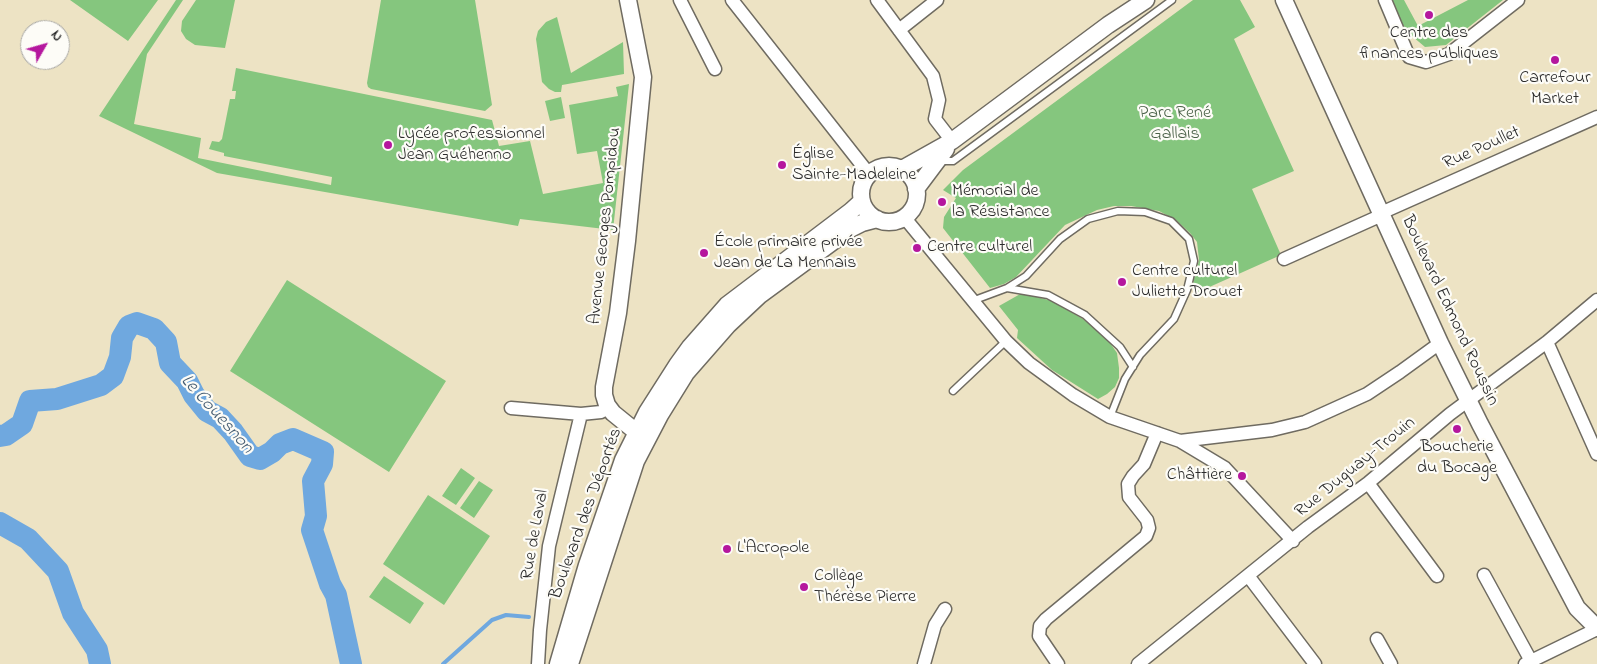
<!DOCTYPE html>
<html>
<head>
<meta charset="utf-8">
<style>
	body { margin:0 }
	#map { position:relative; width:1597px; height:664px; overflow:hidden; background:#ede3c4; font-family:"Indie Flower",sans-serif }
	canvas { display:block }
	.north { position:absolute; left:20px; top:20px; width:50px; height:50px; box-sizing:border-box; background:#fdfcf7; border:1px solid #a9a8a5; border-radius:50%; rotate:52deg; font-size:14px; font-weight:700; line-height:20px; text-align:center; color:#2b2b2b }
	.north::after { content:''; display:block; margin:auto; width:18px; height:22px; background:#b5179e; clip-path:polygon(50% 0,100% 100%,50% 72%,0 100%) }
</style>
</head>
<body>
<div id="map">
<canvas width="1597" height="664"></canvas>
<div class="north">N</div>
</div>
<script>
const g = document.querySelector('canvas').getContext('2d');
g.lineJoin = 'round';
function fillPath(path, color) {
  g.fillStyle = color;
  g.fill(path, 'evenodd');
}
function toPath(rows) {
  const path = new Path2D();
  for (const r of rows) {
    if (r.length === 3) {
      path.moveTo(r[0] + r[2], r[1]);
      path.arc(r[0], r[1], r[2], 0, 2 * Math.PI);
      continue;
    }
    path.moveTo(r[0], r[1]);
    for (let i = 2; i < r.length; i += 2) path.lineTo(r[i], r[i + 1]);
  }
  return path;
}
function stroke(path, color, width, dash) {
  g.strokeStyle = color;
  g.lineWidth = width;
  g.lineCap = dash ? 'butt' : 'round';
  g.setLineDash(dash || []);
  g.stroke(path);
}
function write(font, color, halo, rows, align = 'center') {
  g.font = font + ' "Indie Flower",sans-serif';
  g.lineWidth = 4.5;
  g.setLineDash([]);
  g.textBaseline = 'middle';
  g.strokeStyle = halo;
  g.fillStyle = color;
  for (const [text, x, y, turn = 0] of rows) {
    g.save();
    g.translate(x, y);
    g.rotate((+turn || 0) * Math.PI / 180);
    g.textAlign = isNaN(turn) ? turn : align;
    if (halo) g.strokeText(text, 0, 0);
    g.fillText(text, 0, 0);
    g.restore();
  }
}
fillPath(toPath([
	[70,0,158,0,128,41],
	[176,0,183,0,147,54,134,124,201,138,198,158,331,185,332,177,224,156,224,153,209,149,212,141,219,142,222,139,230,99,235,99,236,91,232,91,236,68,492,120,499,146,530,141,543,194,603,183,597,151,577,154,569,105,618,96,616,87,629,84,613,230,520,219,518,226,217,173,99,116],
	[196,0,235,0,225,48,195,45,186,39,181,31,182,21],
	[381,0,475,0,492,105,485,111,371,89,368,87,367,83],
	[1193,0,1240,0,1255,27,1234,39,1294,171,1252,189,1281,255,1196,293,1192,287,1199,260,1197,242,1190,233,1176,220,1159,211,1131,206,1114,206,1097,210,1065,225,1016,277,1004,284,990,288,943,228,944,217,956,198,943,190,963,170],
	[1391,0,1404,0,1418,26,1468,0,1503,0,1446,45,1425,47,1406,31],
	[557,17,571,73,623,42,624,74,562,85,561,92,555,92,549,89,542,82,536,39,538,31,546,22],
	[561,97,565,118,550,121,545,101],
	[287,280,446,381,389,472,230,371],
	[1022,293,1052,301,1083,319,1106,337,1117,353,1119,368,1119,378,1115,387,1107,394,1098,399,1052,370,1017,338,1018,330,999,306],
	[461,468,475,478,456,505,442,496],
	[479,481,493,490,474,518,460,508],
	[428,495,490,536,444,605,383,564],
	[384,576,424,603,410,624,369,597]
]), '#85c67e');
stroke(toPath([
	[443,664,492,620,506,615,529,617]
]), '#6fa8df', 4);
stroke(toPath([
	[0,436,6,435,22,424,30,401,57,399,101,385,113,376,120,357,122,338,129,326,137,323,154,329,166,342,170,363,187,381,194,395,207,411,220,418,233,432,250,456,260,459,272,452,280,444,293,439,323,452,322,464,313,481,316,516,312,530,330,584,336,595,351,664],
	[0,523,28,539,58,571,73,613,97,650,100,664]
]), '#6fa8df', 22);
const service = toPath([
	[941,161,953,161,1172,0],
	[1007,288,1048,295,1085,315,1120,347,1133,367],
	[972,301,1007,288,1026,276,1060,239,1088,219,1118,211,1145,212,1171,221,1189,239,1194,261,1187,290,1174,319,1140,355,1125,379,1110,417],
	[953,391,1006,341]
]);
const minor = toPath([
	[680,0,715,69],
	[732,0,869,174],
	[877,0,933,76,939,100,935,119,952,141],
	[1385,0,1409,57,1426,62,1449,54,1518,0],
	[899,30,937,0],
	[1381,213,1597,117],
	[904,217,1006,341,1029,363,1073,395,1110,417,1180,441,1272,430,1305,422,1367,394,1400,372,1440,343],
	[1284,259,1382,215],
	[1547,342,1597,454],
	[511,408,581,414,601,412,609,408],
	[1180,441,1225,468,1293,541],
	[1368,483,1437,576],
	[1484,575,1531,661],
	[1249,577,1315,664],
	[1377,639,1391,664],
	[538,664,540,630,549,546,581,414],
	[924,664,935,625,945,609],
	[1058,664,1039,636,1040,626,1046,619,1146,536,1149,528,1147,520,1129,497,1128,484,1133,476,1144,464,1157,433],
	[1138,664,1308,527,1368,483,1450,414,1547,342,1597,300],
	[1525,664,1597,629]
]);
const tertiary = toPath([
	[628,0,643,77,627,241,618,313,604,387,604,395,607,405,613,413,645,439],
	[1284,0,1440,343,1480,424,1577,608,1597,628],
	[889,194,28],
	[902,169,952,141,1108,25,1146,0],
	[916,189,946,149],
	[558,664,587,565,623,460,647,412,677,365,690,347,727,305,851,211,862,201],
	[570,664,636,461,660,415,686,373,728,325,760,295,850,229,862,223,877,219]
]);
stroke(service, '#6f6b61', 9);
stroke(minor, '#6f6b61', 15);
stroke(tertiary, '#6f6b61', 19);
stroke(service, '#fff', 6);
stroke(minor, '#fff', 12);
stroke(tertiary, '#fff', 16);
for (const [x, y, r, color] of [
	[1429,15,5,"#b5179e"],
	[1555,60,5,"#b5179e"],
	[388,145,5,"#b5179e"],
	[782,165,5,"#b5179e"],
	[942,202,5,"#b5179e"],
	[917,248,5,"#b5179e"],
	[704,253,5,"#b5179e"],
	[1122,282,5,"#b5179e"],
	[1457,429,5,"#b5179e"],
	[1242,476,5,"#b5179e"],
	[727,549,5,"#b5179e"],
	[804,587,5,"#b5179e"]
]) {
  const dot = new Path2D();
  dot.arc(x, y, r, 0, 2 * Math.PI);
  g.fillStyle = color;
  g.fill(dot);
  stroke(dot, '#fdfcf7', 2);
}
write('18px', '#2b2b2b', '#fdfcf7', [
	["Centre des",1429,34,"center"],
	["finances publiques",1429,55,"center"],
	["Carrefour",1555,79,"center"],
	["Market",1555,100,"center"],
	["Lycée professionnel",398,135],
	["Jean Guéhenno",398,156],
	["Église",792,155],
	["Sainte-Madeleine",792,176],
	["Mémorial de",952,192],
	["la Résistance",952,213],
	["École primaire privée",714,243],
	["Jean de La Mennais",714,264],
	["Centre culturel",927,248],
	["Centre culturel",1132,272],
	["Juliette Drouet",1132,293],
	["Boucherie",1457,448,"center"],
	["du Bocage",1457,469,"center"],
	["Châttière",1232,476,"right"],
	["L'Acropole",737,549],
	["Collège",814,577],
	["Thérèse Pierre",814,598]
], 'left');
write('18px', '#4a6148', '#fdfcf7', [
	["Parc René",1175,114],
	["Gallais",1175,135]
]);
write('18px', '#2b2b2b', '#fdfcf7', [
	["Rue Poullet",1482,149,-24],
	["Avenue Georges Pompidou",606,226,-84],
	["Boulevard Edmond Roussin",1449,311,65],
	["Rue Duguay-Trouin",1356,468,-39],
	["Boulevard des Déportés",587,514,-70],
	["Rue de Laval",536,535,-80]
]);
write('italic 19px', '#465d73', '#fdfcf7', [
	["Le Couesnon",216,415,48]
]);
</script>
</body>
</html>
